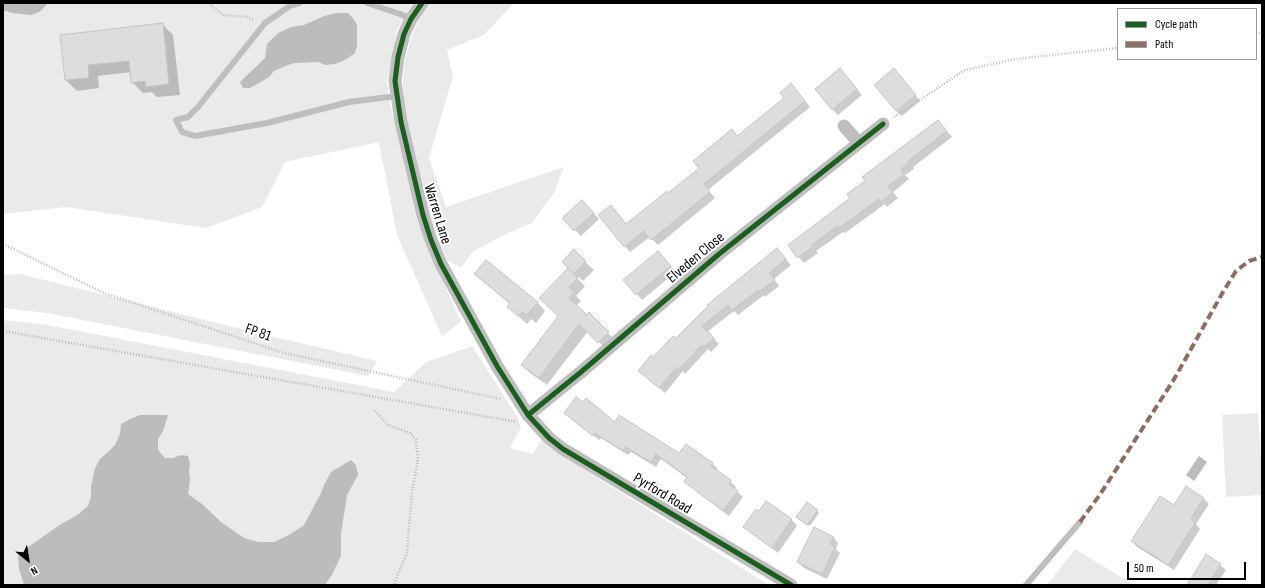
<!DOCTYPE html>
<html>
<head>
<meta charset="utf-8">
<style>
	body { margin:0 }
	#map { position:relative; width:1265px; height:588px; overflow:hidden; background:#fff; font-family:"Sofia Sans Condensed",sans-serif }
	canvas { display:block }
	.frame { position:absolute; inset:0; border:4px solid #000; pointer-events:none }
	.legend { position:absolute; left:1117px; top:8px; width:140px; height:52px; box-sizing:border-box; background:#fff; border:1px solid #999; margin:0; padding:5px 7px; list-style:none; font-size:12px; color:#000 }
	.legend li { display:flex; align-items:center; gap:8px; height:20px }
	.legend b { width:20px; border:1px solid #999 }
	.north { position:absolute; left:8px; top:540px; width:40px; height:40px; -webkit-text-stroke:3px #fff; paint-order:stroke; rotate:150deg; font-size:11px; font-weight:700; line-height:16px; text-align:center; color:#000 }
	.north::after { content:''; display:block; margin:auto; width:14px; height:18px; background:#000; clip-path:polygon(50% 0,100% 100%,50% 72%,0 100%) }
	.scale { position:absolute; left:1127px; top:562px; width:119px; height:18px; box-sizing:border-box; border:2px solid #000; border-top:0; padding-left:5px; font-size:12px; line-height:14px; white-space:nowrap; color:#000; -webkit-text-stroke:3px #fff; paint-order:stroke }
</style>
</head>
<body>
<div id="map">
<canvas width="1265" height="588"></canvas>
<div class="frame"></div>
<ul class="legend">
<li><b style="height:5px;background:#1b5e20"></b>Cycle path</li>
<li><b style="height:5px;background:#8d6e63"></b>Path</li>
</ul>
<div class="north">N</div>
<div class="scale">50 m</div>
</div>
<script>
const g = document.querySelector('canvas').getContext('2d');
g.lineJoin = 'round';
function fillPath(path, color) {
  g.fillStyle = color;
  g.fill(path, 'evenodd');
}
function toPath(rows) {
  const path = new Path2D();
  for (const r of rows) {
    path.moveTo(r[0], r[1]);
    for (let i = 2; i < r.length; i += 2) path.lineTo(r[i], r[i + 1]);
  }
  return path;
}
function stroke(path, color, width, dash) {
  g.strokeStyle = color;
  g.lineWidth = width;
  g.lineCap = dash ? 'butt' : 'round';
  g.setLineDash(dash || []);
  g.stroke(path);
}
function write(font, color, halo, rows, align = 'center') {
  g.font = font + ' "Sofia Sans Condensed",sans-serif';
  g.lineWidth = 4;
  g.setLineDash([]);
  g.textBaseline = 'middle';
  g.strokeStyle = halo;
  g.fillStyle = color;
  for (const [text, x, y, turn = 0] of rows) {
    g.save();
    g.translate(x, y);
    g.rotate((+turn || 0) * Math.PI / 180);
    g.textAlign = isNaN(turn) ? turn : align;
    if (halo) g.strokeText(text, 0, 0);
    g.fillText(text, 0, 0);
    g.restore();
  }
}
fillPath(toPath([
	[3,3,413,3,396,32,395,45,387,82,390,103,409,183,418,216,430,253,461,322,442,336,397,235,379,142,285,162,262,207,206,228,66,207,3,214],
	[429,3,514,3,484,35,447,50,453,76,429,158,446,207,564,167,554,193,532,223,506,234,472,252,461,268,447,260,429,213,410,135,404,104,403,82,405,59,412,35,423,11],
	[20,274,262,334,377,361,368,376,47,313,3,308,3,275],
	[3,320,48,325,394,392,426,362,472,346,518,418,521,428,510,448,533,454,541,440,561,455,769,585,3,585],
	[1258,413,1262,472,1262,495,1226,497,1222,415],
	[1075,549,1134,585,1047,585]
]), '#eaeaea');
fillPath(toPath([
	[3,3,48,3,41,11,31,15,12,13,3,10],
	[336,13,348,13,353,18,357,25,357,47,354,54,343,61,335,64,325,65,318,62,295,63,288,65,274,71,269,77,259,83,250,88,243,88,240,82,265,58,267,44,278,33,291,27,304,25,324,16],
	[140,415,168,415,163,431,158,439,158,450,165,458,173,458,181,455,188,456,190,464,189,471,190,480,188,494,202,504,221,522,244,538,258,542,274,542,289,535,304,525,321,493,324,485,331,472,351,460,356,465,358,475,347,495,341,533,341,556,333,573,325,585,24,585,19,569,18,557,27,548,58,526,79,514,88,506,91,496,91,487,95,468,100,459,108,452,115,445,120,434,121,424,130,419],
	[1199,456,1207,462,1194,481,1186,475]
]), '#bcbcbc');
fillPath(toPath([
	[163,25,173,35,180,95,157,97,152,92,143,93,132,82,131,72,98,76,99,88,77,91,66,80,61,35],
	[845,75,862,95,838,115,832,109],
	[900,75,920,101,902,116,896,111],
	[796,90,810,107,708,190,715,198,658,245,650,237,630,252,600,216,616,212,627,225,669,194],
	[938,121,952,137,913,167,914,169,905,175,909,179,893,192,898,198,887,207,885,204,845,233,843,232,816,251,818,253,804,263,789,246,851,198,866,181],
	[582,201,599,219,581,236,563,218],
	[777,249,791,265,774,279,779,286,765,297,764,295,738,315,734,311,707,332,719,344,711,352,708,349,685,374,683,371,665,393,645,376,653,359],
	[574,251,594,270,583,281,579,277,577,278,585,286,576,296,581,301,576,306,586,316,589,314,616,341,607,350,588,331,547,385,530,373,522,365,560,317,569,268],
	[658,252,676,272,642,300,625,280],
	[484,282,537,302,545,311,536,323,531,319,527,324,508,307,510,304],
	[571,418,615,423,679,454,686,445,713,464,718,469,717,471,730,481,736,487,734,489,743,497,729,516,691,487,685,482,687,478,661,459,656,467,631,452,628,455,601,438,599,440],
	[1203,498,1209,504,1196,524,1200,529,1174,570,1137,547,1132,541,1174,506],
	[766,502,792,520,797,526,778,553,750,532,744,527,759,512],
	[817,511,819,513,810,526,800,520],
	[833,537,838,543,836,549,840,553,827,579,804,568,798,562],
	[1220,565,1226,570,1216,585,1194,585]
]), '#0003');
const building = toPath([
	[163,23,169,84,146,87,145,81,131,83,129,61,88,65,89,78,65,80,60,35,163,23],
	[840,68,857,89,832,110,815,89,840,68],
	[894,68,916,95,896,111,874,85,894,68],
	[791,83,805,101,704,184,710,192,651,240,644,231,624,247,598,215,611,205,626,224,667,191,668,193,699,168,693,161,732,129,737,136,784,98,780,93,791,83],
	[938,120,947,131,908,161,909,163,901,169,904,174,888,186,893,192,881,202,879,199,839,228,837,226,812,245,813,247,797,258,788,245,850,198,847,194,865,181,862,177,938,120],
	[582,200,594,213,574,231,562,218,582,200],
	[777,248,786,259,769,273,775,280,759,292,758,290,732,310,728,305,702,326,714,338,704,347,702,345,679,369,677,367,659,388,638,371,651,355,653,357,673,336,676,338,708,306,707,305,777,248],
	[574,249,586,261,574,274,562,262,574,249],
	[658,251,671,266,636,295,623,280,658,251],
	[486,260,538,302,527,315,522,312,518,316,507,307,510,303,474,274,486,260],
	[568,268,578,278,569,287,574,292,569,298,586,314,585,316,589,312,609,332,598,343,579,324,539,378,521,365,558,316,539,298,568,268],
	[576,397,583,402,586,398,615,422,619,415,679,453,686,444,713,463,711,466,731,480,729,484,738,491,723,511,684,482,687,477,656,454,651,462,625,447,623,451,595,433,593,436,564,413,576,397],
	[1186,486,1204,498,1191,518,1195,523,1168,565,1131,541,1160,496,1174,505,1186,486],
	[766,501,792,519,772,548,743,527,756,509,759,511,766,501],
	[807,502,818,510,807,525,796,517,807,502],
	[814,527,834,537,830,544,835,547,822,574,797,562,814,527],
	[1206,554,1221,564,1208,585,1187,585,1206,554]
]);
fillPath(building, '#ddd');
stroke(building, '#c5c5c5', 1);
stroke(toPath([
	[209,3,214,8,223,15,246,17,255,20],
	[1256,33,1262,33],
	[894,117,965,70,1015,59,1118,48],
	[3,244,104,293,284,353,501,399],
	[3,331,517,422],
	[375,411,388,425,410,433,416,440,418,459,412,492,407,553,398,574,394,585]
]), '#b8b8b8', 2.5, [1, 2]);
stroke(toPath([
	[300,3,290,6,265,23,198,107,188,117,176,120,182,132,195,136,267,123,349,102,397,96],
	[367,3,400,14,411,19],
	[1026,585,1080,522]
]), '#bebebe', 6);
stroke(toPath([
	[422,3,411,19,404,34,398,57,395,81,401,122,423,215,431,240,441,264,497,366,528,415,549,438,563,449,791,585],
	[844,126,859,143],
	[528,415,581,372,719,254,883,124]
]), '#bebebe', 13);
stroke(toPath([
	[1080,522,1101,493,1173,381,1223,292,1236,271,1249,261,1262,257]
]), '#8d6e63', 4, [8, 4]);
stroke(toPath([
	[422,3,411,19,404,34,398,57,395,81,401,122,423,215,431,240,441,264,497,366,528,415,549,438,563,449,791,585],
	[528,415,581,372,719,254,883,124]
]), '#1b5e20', 5);
write('15px', '#000', '#fff', [
	["Warren Lane",437,214,73],
	["Elveden Close",696,258,-40],
	["FP 81",258,333,19],
	["Pyrford Road",662,494,31]
]);
</script>
</body>
</html>
